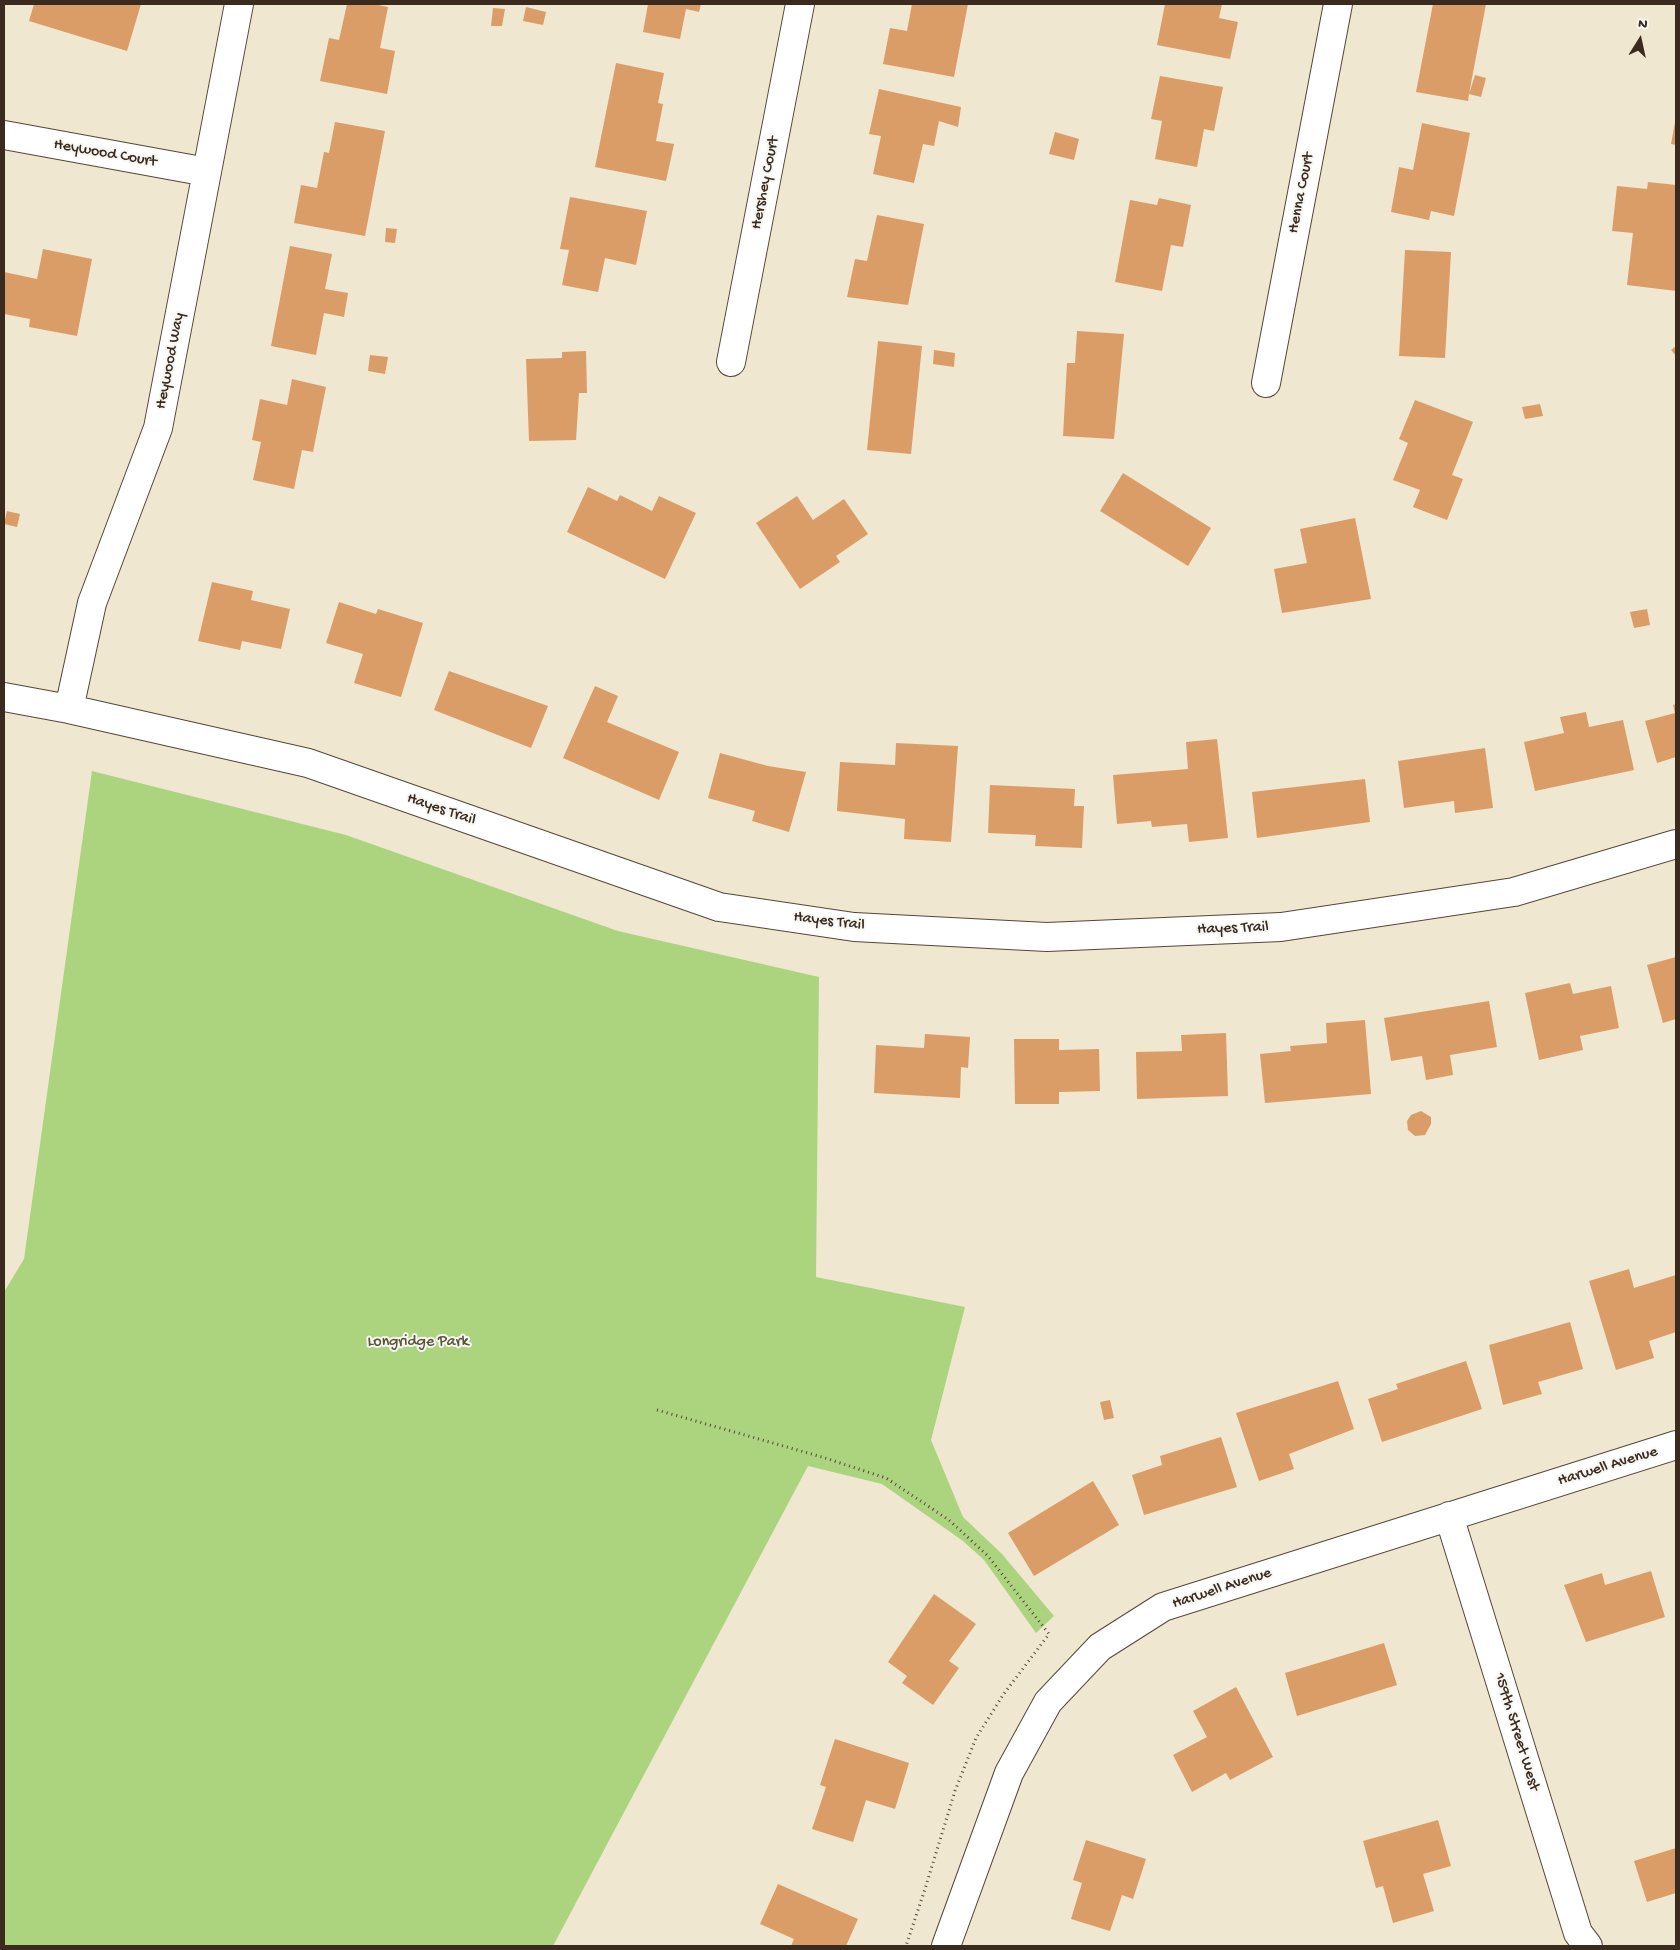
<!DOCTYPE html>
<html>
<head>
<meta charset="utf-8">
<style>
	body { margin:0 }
	#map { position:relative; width:1680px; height:1950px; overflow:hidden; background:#efe7d0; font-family:"Gochi Hand",sans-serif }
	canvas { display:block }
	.frame { position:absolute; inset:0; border:5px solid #3b2a1e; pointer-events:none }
	.north { position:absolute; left:1615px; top:15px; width:50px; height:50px; -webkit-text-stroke:4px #f6f6f2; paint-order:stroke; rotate:10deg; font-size:14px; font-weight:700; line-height:20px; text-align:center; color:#3b2a1e }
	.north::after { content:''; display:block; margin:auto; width:18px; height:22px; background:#3b2a1e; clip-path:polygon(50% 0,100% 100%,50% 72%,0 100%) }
</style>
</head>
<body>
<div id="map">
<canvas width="1680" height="1950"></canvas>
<div class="frame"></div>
<div class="north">N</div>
</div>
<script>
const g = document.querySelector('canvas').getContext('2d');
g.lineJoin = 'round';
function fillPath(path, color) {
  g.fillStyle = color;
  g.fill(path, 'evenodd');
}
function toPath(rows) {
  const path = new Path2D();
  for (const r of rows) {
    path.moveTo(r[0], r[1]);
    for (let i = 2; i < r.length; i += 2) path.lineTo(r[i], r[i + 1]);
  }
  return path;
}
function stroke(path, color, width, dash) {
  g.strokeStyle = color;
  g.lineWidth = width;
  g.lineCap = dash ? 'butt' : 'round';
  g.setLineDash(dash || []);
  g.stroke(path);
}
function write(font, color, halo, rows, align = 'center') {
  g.font = font + ' "Gochi Hand",sans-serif';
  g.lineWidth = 4;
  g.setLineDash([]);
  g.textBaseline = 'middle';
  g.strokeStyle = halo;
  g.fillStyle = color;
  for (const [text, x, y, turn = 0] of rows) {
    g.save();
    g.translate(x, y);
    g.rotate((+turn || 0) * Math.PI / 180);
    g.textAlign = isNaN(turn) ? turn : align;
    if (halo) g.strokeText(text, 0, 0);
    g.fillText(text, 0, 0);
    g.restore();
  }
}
fillPath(toPath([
	[92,771,346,835,618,931,819,977,816,1277,965,1307,931,1440,963,1517,1002,1554,1054,1616,1036,1633,984,1560,963,1541,882,1484,808,1466,553,1946,4,1946,4,1292,24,1259]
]), '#acd47f');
fillPath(toPath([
	[34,4,141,4,127,51,29,21],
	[347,4,373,4,388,7,380,48,395,51,387,94,320,81,329,38,339,40],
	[648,4,701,4,699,12,686,9,680,39,643,32],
	[912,4,968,4,954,77,883,64,890,28,907,31],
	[1165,4,1222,4,1219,18,1238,22,1230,59,1157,45],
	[1433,4,1486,4,1469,94,1475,75,1486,78,1481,97,1469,94,1468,101,1416,92],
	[526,7,546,12,543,25,523,21],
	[493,8,505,9,502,26,491,26],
	[616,63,664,73,658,103,663,104,656,141,674,144,666,181,595,167],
	[1160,76,1223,87,1214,131,1204,129,1197,167,1155,159,1162,121,1151,119],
	[879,89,961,107,958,127,939,121,934,146,923,144,914,183,873,174,881,136,869,134],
	[335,122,385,131,365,236,294,223,301,185,317,188,324,152,329,153],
	[1675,122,1676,122,1676,145,1671,144],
	[1422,123,1470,133,1454,216,1431,211,1429,220,1391,212,1399,167,1413,170],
	[1055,132,1079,139,1074,160,1049,154],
	[1648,182,1676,185,1676,291,1627,285,1633,233,1612,231,1617,186,1647,189],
	[570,197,647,211,636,265,605,258,598,292,562,285,569,250,560,249],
	[1159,198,1191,205,1183,247,1171,245,1162,291,1115,282,1130,200,1157,205],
	[877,215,924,224,908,305,847,297,855,259,867,261],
	[386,228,397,229,395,243,385,242],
	[290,246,332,254,325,289,348,293,344,317,324,313,316,355,271,346],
	[43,249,92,259,77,336,29,327,30,319,4,314,4,272,37,279],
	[1405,250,1451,252,1445,358,1399,356],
	[1077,331,1124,334,1114,439,1063,436,1067,363,1075,363],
	[878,341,922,346,911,454,867,450],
	[1676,346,1676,356,1671,350],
	[934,350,955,353,954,367,933,364],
	[586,351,587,393,579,393,576,440,529,441,526,359,562,358,562,352],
	[370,355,388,357,385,374,368,371],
	[292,379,326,387,313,452,302,450,294,489,253,480,261,442,252,440,260,399,287,405],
	[1415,400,1473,422,1452,475,1463,479,1447,520,1413,507,1420,490,1393,480,1408,443,1399,439],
	[1540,404,1543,416,1525,419,1522,407],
	[1123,473,1211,528,1188,566,1100,511],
	[588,487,617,501,620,495,652,511,659,496,696,513,665,579,567,532],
	[797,496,813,520,844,499,868,534,836,556,840,562,800,589,756,523],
	[7,511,20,514,17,527,4,524],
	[1355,518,1371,599,1282,613,1274,569,1307,563,1300,529],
	[212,582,253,591,251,600,290,609,281,649,242,641,240,650,198,641],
	[339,602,376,614,378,609,423,623,401,697,354,683,363,654,326,643],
	[1647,609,1650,625,1634,628,1630,612],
	[449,671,548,706,531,748,434,710],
	[595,686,618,696,607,722,679,752,659,800,563,758],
	[1676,704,1676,757,1657,763,1645,721,1675,713,1673,705],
	[1586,712,1589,727,1623,720,1634,770,1535,791,1524,742,1564,733,1560,717],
	[1217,739,1228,838,1189,842,1187,824,1152,827,1151,821,1117,824,1113,775,1188,769,1186,742],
	[896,743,958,746,951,842,904,839,905,819,837,811,840,762,895,765],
	[1485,748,1493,808,1455,813,1454,801,1404,808,1398,761],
	[720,753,768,766,806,772,789,832,752,821,755,811,708,798],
	[1365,779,1370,822,1257,838,1252,792],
	[990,785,1075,789,1074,806,1084,806,1082,848,1035,846,1036,835,988,833],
	[1676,957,1676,1019,1663,1023,1647,965],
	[1570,983,1573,994,1611,986,1619,1028,1580,1036,1583,1050,1539,1060,1525,993],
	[1489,1001,1497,1047,1450,1055,1453,1075,1426,1080,1422,1056,1391,1061,1384,1018],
	[1365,1020,1371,1094,1265,1103,1260,1054,1291,1051,1290,1046,1327,1043,1326,1023],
	[1226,1033,1228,1096,1137,1099,1136,1052,1182,1051,1181,1035],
	[925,1034,970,1037,968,1068,961,1067,960,1098,874,1093,876,1045,924,1048],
	[1014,1039,1059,1039,1059,1050,1099,1049,1100,1091,1059,1092,1059,1104,1015,1104],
	[1421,1111,1431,1117,1431,1124,1425,1135,1415,1136,1408,1130,1407,1121,1411,1115],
	[1629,1269,1634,1288,1676,1275,1676,1332,1649,1341,1654,1358,1616,1370,1589,1281],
	[1570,1322,1583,1369,1538,1382,1542,1394,1503,1405,1489,1345],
	[1466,1361,1482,1409,1382,1442,1368,1399,1398,1389,1396,1384],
	[1338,1381,1354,1429,1289,1454,1294,1469,1259,1481,1236,1413],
	[1110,1400,1114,1418,1104,1420,1100,1402],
	[1221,1437,1237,1487,1144,1515,1132,1475,1162,1465,1160,1456],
	[1093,1481,1119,1525,1034,1576,1008,1533],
	[1651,1571,1665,1617,1586,1642,1564,1585,1602,1573,1605,1585],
	[934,1594,976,1624,949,1661,959,1668,933,1705,902,1683,907,1676,888,1662],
	[1384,1643,1397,1685,1297,1716,1285,1673],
	[1236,1687,1273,1757,1230,1780,1226,1773,1192,1792,1173,1755,1207,1737,1193,1711],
	[835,1739,909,1763,895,1809,866,1800,853,1842,812,1829,826,1787,820,1785],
	[1438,1820,1451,1866,1423,1874,1434,1911,1393,1923,1383,1886,1376,1888,1363,1841],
	[1086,1840,1146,1859,1133,1899,1122,1895,1110,1931,1071,1919,1082,1883,1073,1880],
	[1676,1848,1676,1893,1647,1902,1634,1861],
	[778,1884,858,1919,846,1946,791,1946,794,1939,760,1924]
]), '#da9d67');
const minor = toPath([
	[4,135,207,172],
	[731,362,800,4],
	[1266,383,1338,4],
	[4,697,69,709,308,763,719,907,854,927,1047,937,1281,927,1514,892,1676,844],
	[69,709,92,603,158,428,239,4],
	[1449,1516,1578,1933,1588,1946],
	[946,1946,1009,1773,1048,1702,1100,1647,1163,1607,1676,1445]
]);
stroke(minor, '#564639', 30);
stroke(toPath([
	[657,1410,822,1457,886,1478,949,1520,988,1556,1049,1634,1003,1695,976,1738,955,1791,925,1889,906,1946]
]), '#564639', 3, [1, 4]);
stroke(minor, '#fff', 28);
write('16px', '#3b2a1e', '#f6f6f2', [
	["Heywood Court",105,154,10],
	["Hershey Court",766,183,-79],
	["Henna Court",1302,193,-79],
	["Heywood Way",171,361,-79],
	["Hayes Trail",441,810,19],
	["Hayes Trail",829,922,7],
	["Hayes Trail",1233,929,-2],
	["Harwell Avenue",1608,1467,-17],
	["Harwell Avenue",1222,1589,-18],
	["159th Street West",1516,1732,73]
]);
write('16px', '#575436', '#f6f6f2', [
	["Longridge Park",418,1343]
]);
</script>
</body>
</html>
